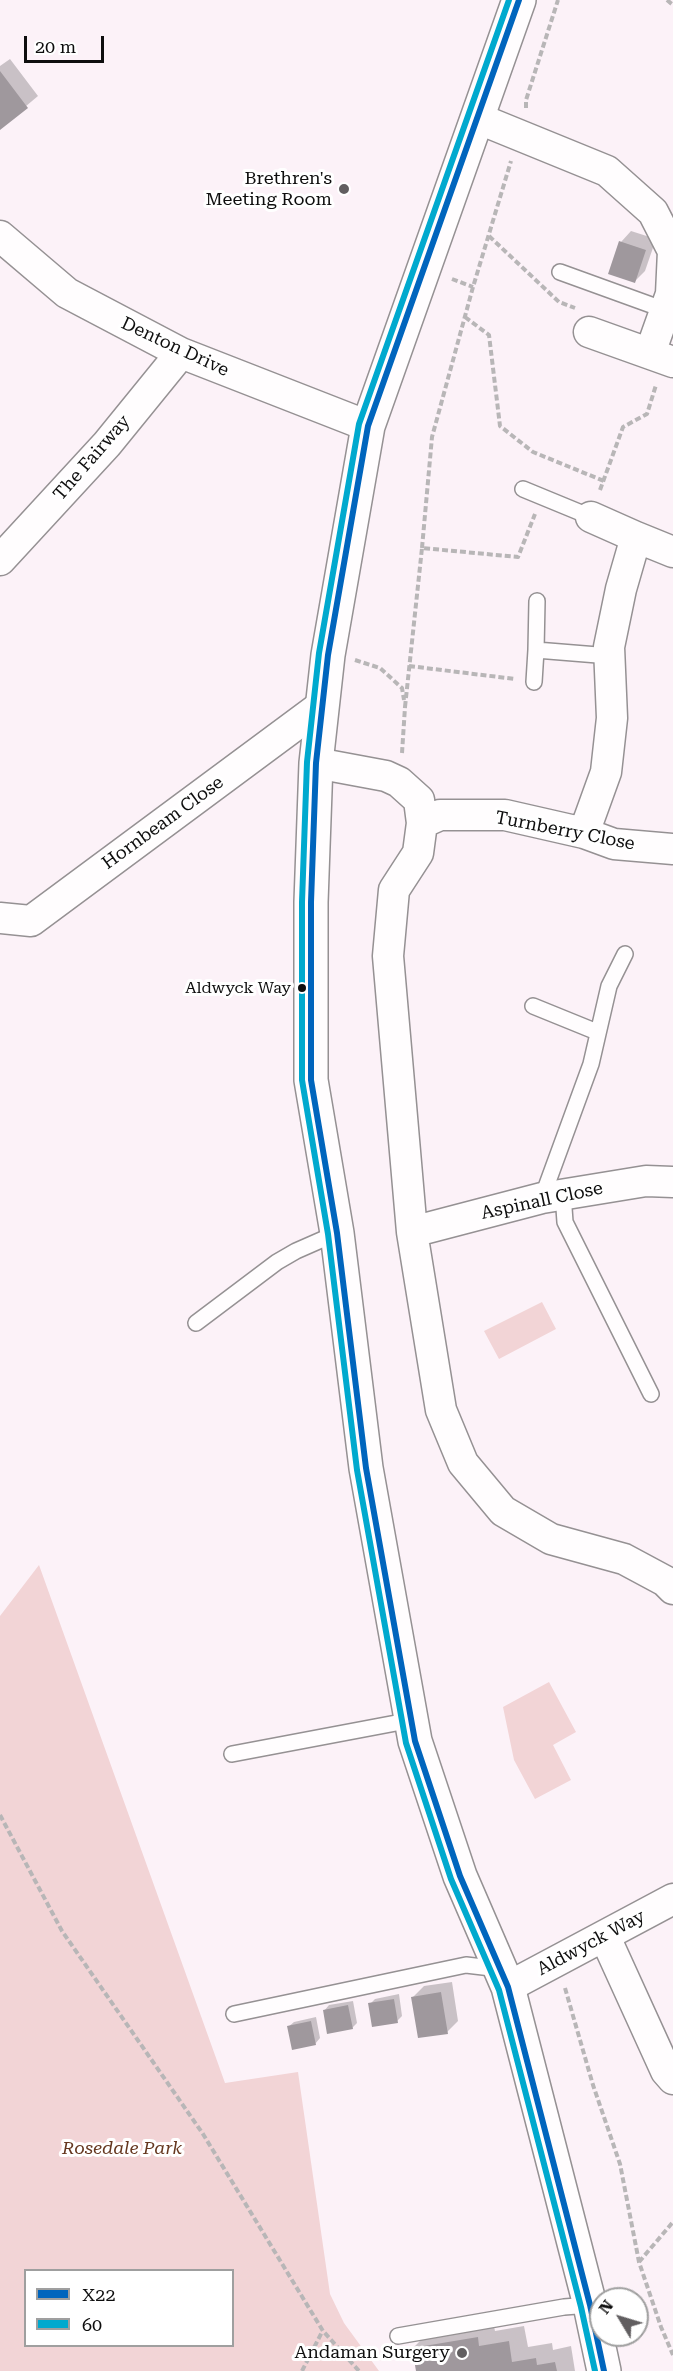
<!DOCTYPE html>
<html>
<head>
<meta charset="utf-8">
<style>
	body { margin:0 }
	#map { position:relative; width:673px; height:2371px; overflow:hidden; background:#fcf2f8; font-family:"Roboto Serif",serif }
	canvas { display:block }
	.legend { position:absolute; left:24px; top:2269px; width:210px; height:78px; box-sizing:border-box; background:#fff; border:2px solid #9f9f9f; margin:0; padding:8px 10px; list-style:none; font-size:18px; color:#0e0e0e }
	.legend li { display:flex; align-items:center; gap:12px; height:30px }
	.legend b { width:30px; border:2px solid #9f9f9f }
	.north { position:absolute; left:589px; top:2287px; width:60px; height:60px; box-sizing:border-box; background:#fff; border:2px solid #9f9f9f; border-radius:50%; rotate:308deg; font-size:16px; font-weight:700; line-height:24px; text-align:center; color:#0e0e0e }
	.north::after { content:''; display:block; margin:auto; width:21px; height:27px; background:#615e60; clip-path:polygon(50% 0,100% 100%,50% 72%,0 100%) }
	.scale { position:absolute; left:24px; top:36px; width:80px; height:27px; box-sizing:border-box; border:3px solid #0e0e0e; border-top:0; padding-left:8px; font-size:18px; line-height:21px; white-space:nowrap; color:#0e0e0e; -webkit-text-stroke:4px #fff; paint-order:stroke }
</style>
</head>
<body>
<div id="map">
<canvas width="673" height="2371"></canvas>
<ul class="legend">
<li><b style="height:8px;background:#0065bd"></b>X22</li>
<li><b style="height:8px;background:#00a9ce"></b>60</li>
</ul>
<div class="north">N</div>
<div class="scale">20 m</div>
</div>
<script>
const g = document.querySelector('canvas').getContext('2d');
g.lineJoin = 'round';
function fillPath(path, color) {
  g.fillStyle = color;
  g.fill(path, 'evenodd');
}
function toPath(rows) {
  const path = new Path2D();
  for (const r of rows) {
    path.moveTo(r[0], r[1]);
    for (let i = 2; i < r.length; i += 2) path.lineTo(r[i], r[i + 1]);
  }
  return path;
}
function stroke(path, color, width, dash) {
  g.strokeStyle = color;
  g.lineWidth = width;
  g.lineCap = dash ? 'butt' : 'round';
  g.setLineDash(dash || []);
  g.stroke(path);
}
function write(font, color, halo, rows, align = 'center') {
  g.font = font + ' "Roboto Serif",serif';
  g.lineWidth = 6;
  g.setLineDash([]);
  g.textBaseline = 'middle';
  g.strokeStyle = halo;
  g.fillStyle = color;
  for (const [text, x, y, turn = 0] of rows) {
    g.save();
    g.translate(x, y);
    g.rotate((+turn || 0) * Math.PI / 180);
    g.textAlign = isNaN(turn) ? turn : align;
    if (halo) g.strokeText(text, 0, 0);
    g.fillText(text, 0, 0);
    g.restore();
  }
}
fillPath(toPath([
	[542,1302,556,1329,499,1359,484,1331],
	[39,1565,225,2083,298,2072,330,2294,344,2323,379,2371,0,2371,0,1616],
	[232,2270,232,2346,26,2346,26,2270],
	[549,1682,576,1732,553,1745,571,1780,535,1799,514,1760,503,1707]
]), '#f2d4d6');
fillPath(toPath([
	[10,59,38,96,0,128,0,66],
	[631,231,656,239,645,271,635,281,621,242],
	[452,1982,458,2021,447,2032,413,1997,424,1986],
	[399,1994,402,2016,397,2021,370,2004,375,1999],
	[353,2001,357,2023,352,2028,324,2011,329,2005],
	[316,2017,320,2038,315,2044,288,2027,294,2022],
	[493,2322,495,2331,524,2326,528,2347,552,2343,553,2350,571,2346,575,2371,417,2371,413,2348,429,2332]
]), '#0003');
fillPath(toPath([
	[0,71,28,108,0,130],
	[619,241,646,250,635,283,608,274],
	[441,1992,448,2034,418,2038,411,1997],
	[394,1999,398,2023,372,2027,368,2003],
	[348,2005,353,2029,327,2034,323,2010],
	[311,2021,316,2045,292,2050,287,2026],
	[478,2337,479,2346,509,2341,512,2362,536,2358,537,2365,555,2362,557,2371,416,2371,412,2348]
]), '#9f989d');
const service = toPath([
	[560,272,665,310],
	[523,489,591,517],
	[537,601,536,650,610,656],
	[534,682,536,650],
	[533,1006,597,1032],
	[563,1194,565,1222,651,1394],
	[542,1198,591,1064,609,986,625,954],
	[196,1323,277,1262,296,1251,337,1233],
	[232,1754,412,1720],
	[234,2014,466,1965,500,1969],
	[398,2336,564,2307,590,2305]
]);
const minor = toPath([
	[477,118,607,171,653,212,673,251,671,294,650,353],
	[0,236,67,293,181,353,368,426],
	[589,332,673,362],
	[636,537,673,552],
	[0,560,107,444,181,353],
	[316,763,386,776,399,782,419,800,422,823,418,853,394,890,388,956,412,1232,441,1410,463,1463,503,1511,551,1539,624,1559,665,1581,673,1589],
	[422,823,440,815,505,815,584,833,614,844,673,849],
	[584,833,606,772,612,718,609,647,621,589,636,537,591,517],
	[0,918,31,921,321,706],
	[412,1232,542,1198,646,1181,673,1182],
	[605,1937,666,2071,673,2079],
	[508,1987,673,1899]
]);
const tertiary = toPath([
	[519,0,368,426,328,655,316,763,311,902,311,1080,337,1233,366,1468,415,1741,460,1876,508,1987,590,2305,604,2371]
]);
stroke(service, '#959193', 18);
stroke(minor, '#959193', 33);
stroke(tertiary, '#959193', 36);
stroke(toPath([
	[667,0,673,5],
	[526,108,526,100,558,0],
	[489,236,559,302,575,308],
	[452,279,473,287],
	[465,317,489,335,500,426,533,452,604,481],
	[600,490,623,427,647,414,656,385],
	[422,548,432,437,473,287,511,161],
	[355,660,380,668,402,688,404,700],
	[409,666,515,679],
	[405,707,422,548,518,557,535,514],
	[402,753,405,707],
	[0,1815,62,1931,203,2134,323,2331,359,2371],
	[565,1988,593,2085,620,2164,639,2262,661,2327,673,2355],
	[639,2262,673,2222],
	[302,2371,322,2332]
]), '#b8b6b7', 4, [6, 3]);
stroke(service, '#fffdfe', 15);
stroke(minor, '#fffdfe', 30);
stroke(tertiary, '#fffdfe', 33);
stroke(toPath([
	[519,0,368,426,328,655,316,763,311,902,311,1080,337,1233,366,1468,415,1741,460,1876,508,1987,590,2305,604,2371]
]), '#0065bd', 6);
stroke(toPath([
	[509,0,359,424,319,653,307,762,302,902,302,1080,328,1234,357,1470,406,1743,451,1879,499,1990,581,2307,595,2371]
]), '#00a9ce', 6);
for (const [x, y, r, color] of [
	[344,189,6,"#615e60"],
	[302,988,5,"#0e0e0e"],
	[462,2353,6,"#615e60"]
]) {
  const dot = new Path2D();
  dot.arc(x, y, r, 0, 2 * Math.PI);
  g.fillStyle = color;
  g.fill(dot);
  stroke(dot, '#fff', 2);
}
write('16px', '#0e0e0e', '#fff', [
	["Aldwyck Way",291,988]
], 'right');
write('18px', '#0e0e0e', '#fff', [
	["Brethren's",332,179],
	["Meeting Room",332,200],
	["Andaman Surgery",450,2353]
], 'right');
write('18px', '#0e0e0e', '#fff', [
	["Denton Drive",175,347,25],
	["The Fairway",92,458,-49],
	["Hornbeam Close",163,823,-36],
	["Turnberry Close",565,831,11],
	["Aspinall Close",542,1201,-12],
	["Aldwyck Way",591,1943,-28]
]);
write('italic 18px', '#65371f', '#fff', [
	["Rosedale Park",122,2149]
]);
</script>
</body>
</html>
